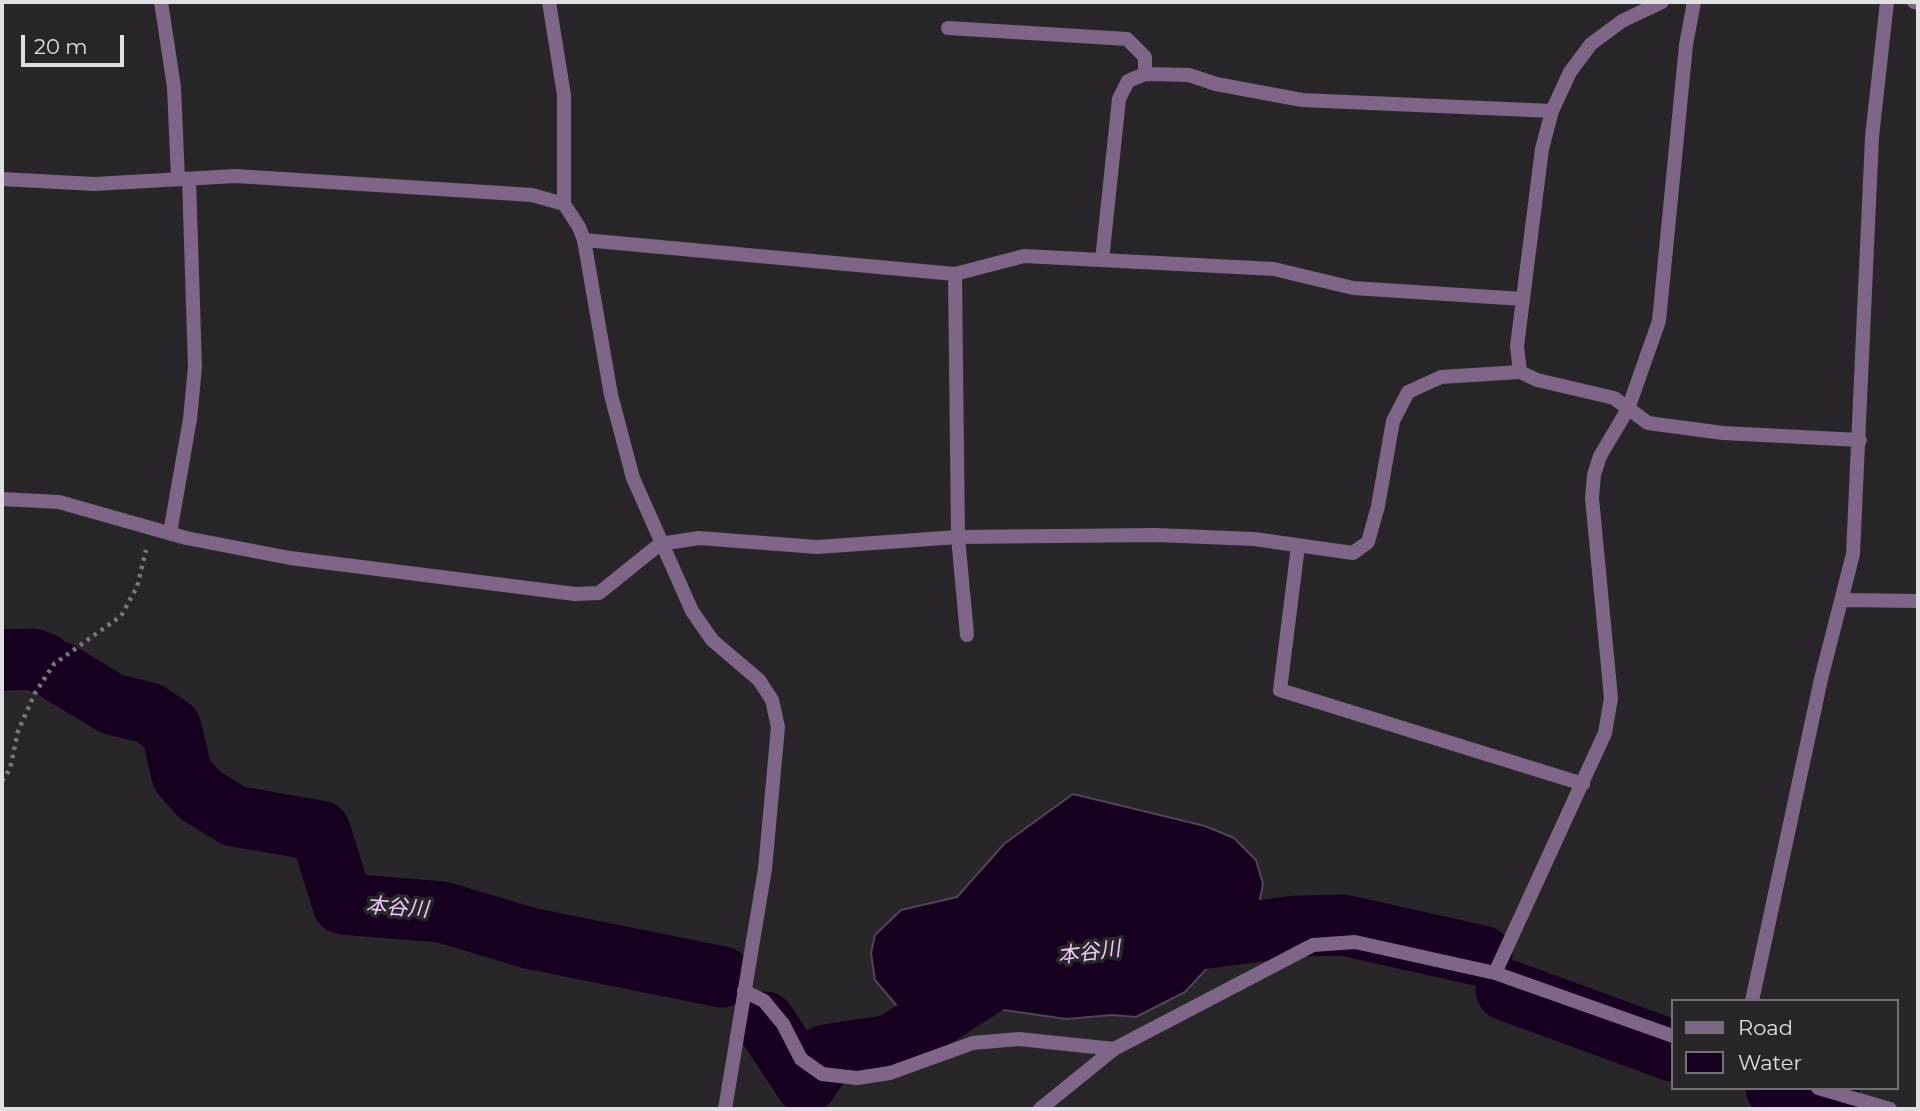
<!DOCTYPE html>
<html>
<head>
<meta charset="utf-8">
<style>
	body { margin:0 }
	#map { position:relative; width:1920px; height:1111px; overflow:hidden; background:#282628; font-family:Montserrat,sans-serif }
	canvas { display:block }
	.frame { position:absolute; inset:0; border:4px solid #e0dfe1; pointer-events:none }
	.legend { position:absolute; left:1671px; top:999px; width:228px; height:91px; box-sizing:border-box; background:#282628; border:2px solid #727072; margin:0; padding:9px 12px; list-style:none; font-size:21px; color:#e0dfe1 }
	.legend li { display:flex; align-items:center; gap:14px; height:35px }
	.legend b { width:35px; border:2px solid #727072 }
	.scale { position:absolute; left:21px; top:35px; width:103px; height:32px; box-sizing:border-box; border:4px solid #e0dfe1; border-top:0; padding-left:9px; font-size:21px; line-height:24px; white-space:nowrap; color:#e0dfe1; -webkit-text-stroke:5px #282628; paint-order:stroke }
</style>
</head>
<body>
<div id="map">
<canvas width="1920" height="1111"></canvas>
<div class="frame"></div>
<ul class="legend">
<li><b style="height:9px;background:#7f6587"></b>Road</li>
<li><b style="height:19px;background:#17001f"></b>Water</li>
</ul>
<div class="scale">20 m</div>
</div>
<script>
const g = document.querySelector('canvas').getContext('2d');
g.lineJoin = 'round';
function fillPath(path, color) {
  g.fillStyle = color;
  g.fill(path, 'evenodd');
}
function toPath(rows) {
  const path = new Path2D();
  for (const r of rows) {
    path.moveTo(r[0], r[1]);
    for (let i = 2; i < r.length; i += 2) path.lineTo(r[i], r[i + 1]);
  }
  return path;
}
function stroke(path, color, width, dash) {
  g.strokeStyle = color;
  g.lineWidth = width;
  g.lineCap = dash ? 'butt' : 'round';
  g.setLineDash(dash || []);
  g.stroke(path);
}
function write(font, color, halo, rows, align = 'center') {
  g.font = font + ' Montserrat,"Noto Sans JP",sans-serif';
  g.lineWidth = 7;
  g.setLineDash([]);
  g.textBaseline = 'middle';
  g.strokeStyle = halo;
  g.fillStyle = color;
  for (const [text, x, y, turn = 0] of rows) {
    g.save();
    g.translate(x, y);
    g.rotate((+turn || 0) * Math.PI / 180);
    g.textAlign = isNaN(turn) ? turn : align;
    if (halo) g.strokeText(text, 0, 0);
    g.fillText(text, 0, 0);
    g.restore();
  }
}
const water = toPath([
	[1073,794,1205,826,1234,838,1256,860,1263,884,1258,909,1240,933,1185,992,1136,1017,1112,1015,1066,1019,990,1008,961,1009,929,1021,907,1018,875,980,871,953,875,935,901,910,957,897,1004,844,1073,794]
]);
fillPath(water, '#17001f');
stroke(water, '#534359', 2);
stroke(toPath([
	[2,660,32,659,43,663],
	[59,672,112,704,149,713,171,728,182,775,200,795,234,816,320,831,343,904,442,912,529,938,722,977],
	[1154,945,1297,926,1343,925,1482,956],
	[1506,990,1673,1051],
	[765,1022,806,1084,826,1055,892,1045,1002,974],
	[1776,1088,1834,1109]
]), '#17001f', 61);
stroke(toPath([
	[2,781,10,769,18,731,35,693,54,664,121,616,137,587,146,550]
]), '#797779', 4.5, [3.5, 5]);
stroke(toPath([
	[161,2,174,87,178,179],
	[549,2,564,95,564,204,579,227,584,240,611,395,633,478,692,611,712,640,759,680,772,700,778,727,765,869,725,1109],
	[1914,2,1918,3],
	[948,28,1127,39,1145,57,1145,74],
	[2,179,94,184,236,176,532,195,564,204],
	[584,240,955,274,1024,256,1274,269,1353,288,1523,299],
	[1102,260,1119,99,1128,81,1145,74,1189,75,1216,84,1302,100,1552,111],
	[955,274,958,537,967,635],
	[1520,372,1517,346,1542,149,1552,111,1570,72,1591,44,1622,21,1662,2],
	[2,499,59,502,186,538,290,558,575,594,599,593,660,544,699,538,817,547,958,537,1156,535,1254,539,1353,553,1368,542,1378,506,1393,421,1408,392,1441,377,1520,372,1537,380,1614,398,1648,423,1723,433,1860,440],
	[170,533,190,419,195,367,189,179],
	[1298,546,1280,690,1583,784],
	[1843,600,1918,601],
	[1495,973,1605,733,1611,698,1592,498,1594,475,1600,456,1628,409,1659,321,1686,45,1694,2],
	[744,991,764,1001,783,1024,801,1059,822,1074,857,1078,890,1073,973,1043,1019,1039,1114,1049],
	[1752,1001,1821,679,1853,554,1872,137,1887,2],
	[1818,1088,1890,1109],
	[1040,1109,1114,1049,1313,945,1355,942,1495,973,1673,1036]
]), '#7f6587', 14);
write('italic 21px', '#f1c8fd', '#282628', [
	["本谷川",397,908,4],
	["本谷川",1089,953,-7]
]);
</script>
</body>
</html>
